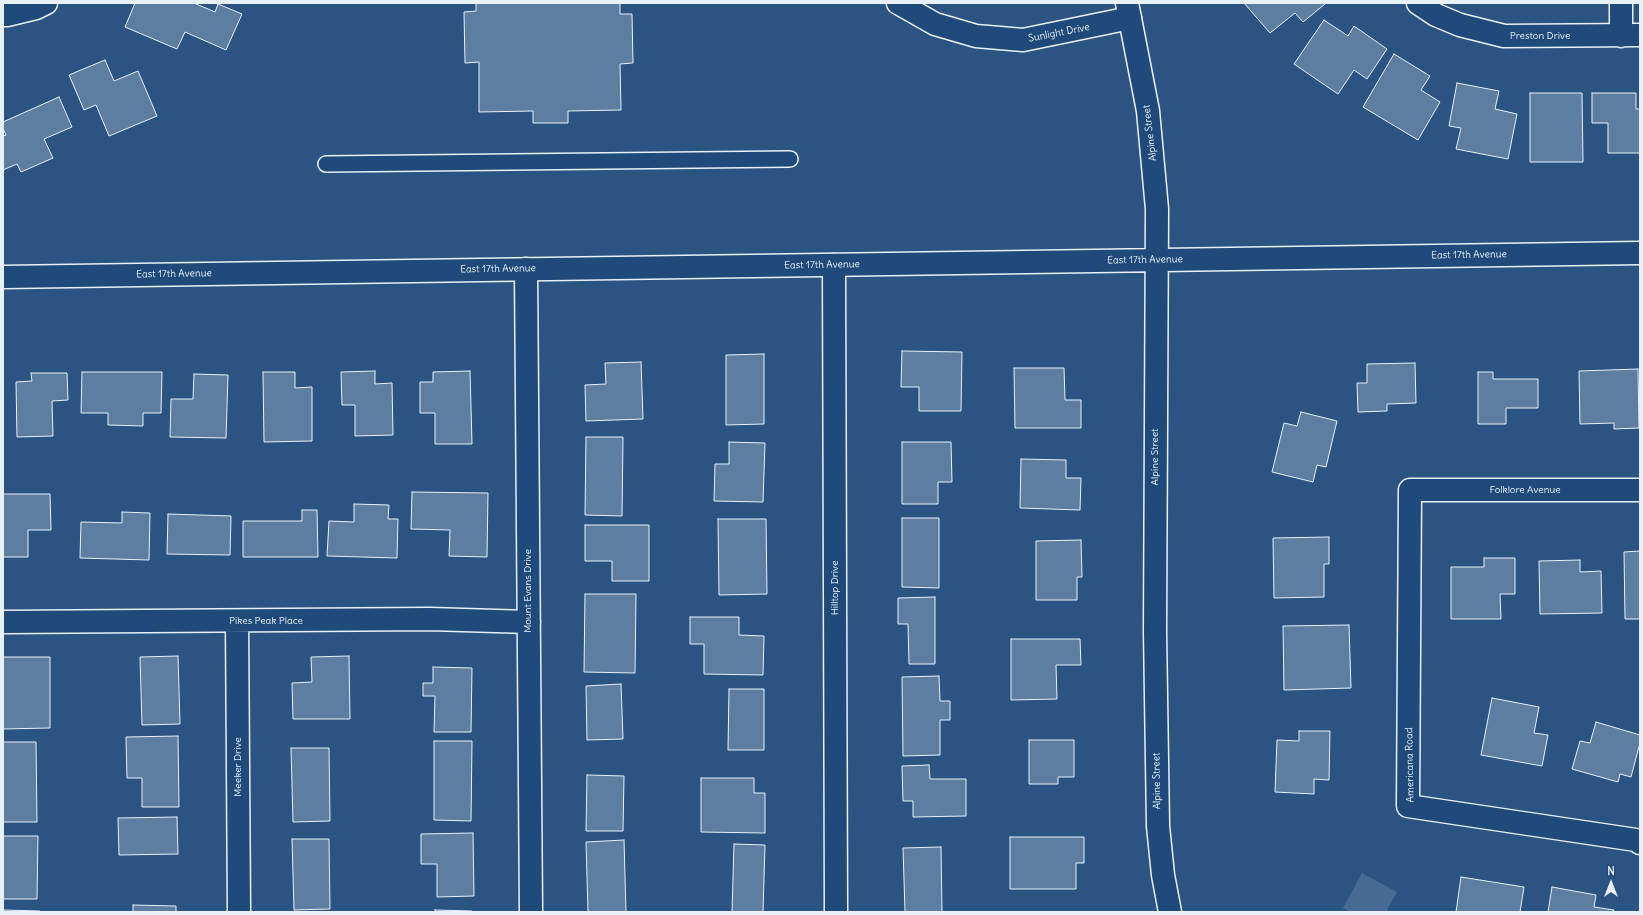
<!DOCTYPE html>
<html>
<head>
<meta charset="utf-8">
<style>
	body { margin:0 }
	#map { position:relative; width:1643px; height:915px; overflow:hidden; background:#2b5482; font-family:Delius,sans-serif }
	canvas { display:block }
	.frame { position:absolute; inset:0; border:4px solid #e8f1f8; pointer-events:none }
	.north { position:absolute; left:1591px; top:863px; width:40px; height:40px; -webkit-text-stroke:3px #1f4a7a; paint-order:stroke; rotate:0deg; font-size:11px; font-weight:700; line-height:16px; text-align:center; color:#e8f1f8 }
	.north::after { content:''; display:block; margin:auto; width:14px; height:18px; background:#e8f1f8; clip-path:polygon(50% 0,100% 100%,50% 72%,0 100%) }
</style>
</head>
<body>
<div id="map">
<canvas width="1643" height="915"></canvas>
<div class="frame"></div>
<div class="north">N</div>
</div>
<script>
const g = document.querySelector('canvas').getContext('2d');
g.lineJoin = 'round';
function fillPath(path, color) {
  g.fillStyle = color;
  g.fill(path, 'evenodd');
}
function toPath(rows) {
  const path = new Path2D();
  for (const r of rows) {
    path.moveTo(r[0], r[1]);
    for (let i = 2; i < r.length; i += 2) path.lineTo(r[i], r[i + 1]);
  }
  return path;
}
function stroke(path, color, width, dash) {
  g.strokeStyle = color;
  g.lineWidth = width;
  g.lineCap = dash ? 'butt' : 'round';
  g.setLineDash(dash || []);
  g.stroke(path);
}
function write(font, color, halo, rows, align = 'center') {
  g.font = font + ' Delius,sans-serif';
  g.lineWidth = 3.5;
  g.setLineDash([]);
  g.textBaseline = 'middle';
  g.strokeStyle = halo;
  g.fillStyle = color;
  for (const [text, x, y, turn = 0] of rows) {
    g.save();
    g.translate(x, y);
    g.rotate((+turn || 0) * Math.PI / 180);
    g.textAlign = isNaN(turn) ? turn : align;
    if (halo) g.strokeText(text, 0, 0);
    g.fillText(text, 0, 0);
    g.restore();
  }
}
fillPath(toPath([
	[1362,873,1397,892,1386,912,1350,912,1343,908]
]), '#476b93');
const building = toPath([
	[135,3,194,3,215,12,218,4,242,14,226,50,185,32,177,49,125,27,135,3],
	[476,3,620,3,620,14,632,14,633,63,620,64,621,110,568,111,568,123,533,123,533,111,479,112,479,62,465,63,464,12,476,11,476,3],
	[1244,3,1324,3,1325,4,1303,22,1295,13,1270,33,1244,3],
	[1324,20,1348,36,1354,26,1387,49,1367,79,1354,70,1338,94,1294,64,1324,20],
	[1394,54,1430,76,1421,90,1440,102,1418,140,1363,107,1394,54],
	[105,60,114,81,138,71,157,116,109,136,96,105,84,110,69,75,105,60],
	[1457,83,1499,91,1495,109,1517,114,1508,159,1456,149,1461,128,1449,126,1457,83],
	[1530,93,1582,93,1583,162,1530,162,1530,93],
	[1592,93,1636,93,1636,109,1640,109,1640,153,1608,153,1608,123,1592,123,1592,93],
	[59,97,72,127,44,139,53,158,21,172,17,164,3,170,3,136,6,135,3,129,3,122,59,97],
	[902,351,962,352,961,411,919,411,919,387,901,387,902,351],
	[764,354,764,424,726,425,726,355,764,354],
	[641,362,643,419,586,421,585,385,606,384,605,363,641,362],
	[1415,363,1416,403,1387,404,1387,411,1358,412,1357,383,1367,383,1367,364,1415,363],
	[1014,368,1064,368,1065,400,1081,400,1081,428,1015,428,1014,368],
	[1638,369,1639,428,1614,429,1614,423,1580,424,1579,371,1638,369],
	[375,371,375,384,392,383,393,435,355,436,355,405,342,405,341,372,375,371],
	[470,371,472,444,435,444,435,413,420,413,420,382,433,382,433,372,470,371],
	[82,372,162,372,161,413,143,413,143,426,108,425,108,413,81,413,82,372],
	[263,372,295,372,295,388,312,387,312,441,264,442,263,372],
	[1478,372,1493,372,1493,379,1538,379,1538,408,1506,408,1506,424,1478,424,1478,372],
	[31,373,67,373,68,400,52,401,53,436,17,437,16,382,32,381,31,373],
	[194,374,228,375,226,438,170,437,171,399,193,399,194,374],
	[1301,412,1337,421,1326,467,1317,465,1313,482,1272,472,1284,423,1297,426,1301,412],
	[586,437,623,437,622,516,585,515,586,437],
	[729,442,765,443,763,502,714,501,715,464,729,464,729,442],
	[902,442,951,442,952,482,938,482,938,504,902,504,902,442],
	[1021,459,1066,460,1066,478,1081,478,1080,510,1020,508,1021,459],
	[412,492,488,493,487,557,449,556,450,530,411,529,412,492],
	[3,494,50,494,51,530,28,530,28,557,3,557,3,494],
	[354,504,389,505,388,519,398,519,397,558,327,556,329,521,354,522,354,504],
	[302,510,317,510,318,557,243,557,243,521,302,521,302,510],
	[122,512,150,513,149,560,80,558,81,522,122,523,122,512],
	[168,514,231,516,230,555,167,554,168,514],
	[902,518,939,518,939,588,902,587,902,518],
	[718,519,766,519,767,594,719,595,718,519],
	[585,525,649,525,649,581,612,581,612,561,585,561,585,525],
	[1329,537,1329,564,1324,564,1324,597,1274,598,1273,538,1329,537],
	[1081,540,1082,577,1077,577,1077,600,1036,600,1036,541,1081,540],
	[1640,551,1640,619,1625,619,1624,552,1640,551],
	[1484,558,1515,558,1515,594,1500,594,1501,619,1451,619,1451,567,1484,567,1484,558],
	[1580,560,1580,572,1601,571,1602,613,1540,614,1539,561,1580,560],
	[585,594,636,594,635,673,584,672,585,594],
	[935,597,935,664,909,664,908,624,898,624,898,598,935,597],
	[690,617,739,617,739,635,764,636,763,675,704,674,704,644,690,644,690,617],
	[1349,625,1351,688,1284,690,1283,626,1349,625],
	[1011,639,1080,639,1081,665,1056,665,1057,699,1011,700,1011,639],
	[178,656,180,724,142,725,140,657,178,656],
	[349,656,350,719,293,719,292,683,312,682,311,657,349,656],
	[3,657,50,657,50,728,3,729,3,657],
	[433,667,472,668,471,732,434,732,435,696,423,696,423,683,433,683,433,667],
	[939,676,940,701,950,701,950,720,940,720,940,755,903,756,902,677,939,676],
	[621,684,623,739,587,740,586,686,621,684],
	[729,689,764,689,764,750,728,750,729,689],
	[1492,698,1539,707,1534,733,1548,735,1542,766,1481,755,1492,698],
	[1596,722,1640,735,1640,743,1631,777,1620,774,1618,782,1572,769,1580,741,1590,743,1596,722],
	[1299,731,1330,731,1329,780,1314,779,1314,794,1275,792,1277,740,1299,741,1299,731],
	[178,736,179,807,142,807,142,778,127,778,126,737,178,736],
	[1029,740,1074,740,1074,777,1058,777,1058,784,1029,784,1029,740],
	[434,741,472,741,471,821,434,820,434,741],
	[3,742,36,742,37,822,3,822,3,742],
	[291,748,329,748,330,821,293,822,291,748],
	[929,765,930,779,966,779,966,816,913,817,913,801,903,801,902,766,929,765],
	[587,775,624,776,623,831,586,831,587,775],
	[701,778,754,778,754,793,765,793,765,833,701,832,701,778],
	[177,817,178,854,119,855,118,818,177,817],
	[473,833,474,896,437,897,437,864,421,864,421,834,473,833],
	[3,836,38,836,37,899,3,899,3,836],
	[1010,837,1084,837,1084,863,1076,863,1076,889,1010,889,1010,837],
	[292,839,329,839,330,909,294,910,292,839],
	[624,840,626,912,588,912,586,842,624,840],
	[734,844,765,845,763,912,732,912,734,844],
	[941,847,942,912,905,912,903,848,941,847],
	[1461,877,1524,887,1520,912,1456,912,1461,877],
	[1552,887,1596,895,1594,907,1614,910,1613,912,1548,912,1552,887],
	[133,905,176,906,176,912,133,912,133,905],
	[3,910,40,911,40,912,3,912,3,910],
	[435,910,472,911,472,912,435,912,435,910]
]);
fillPath(building, '#5d7da1');
stroke(building, '#e8f1f8', 1);
const lane = toPath([
	[326,164,790,159]
]);
const street = toPath([
	[898,3,935,24,976,36,1023,40,1130,18],
	[1418,3,1436,15,1460,25,1504,36,1640,35],
	[1621,3,1621,36],
	[3,15,7,15,36,8,46,3],
	[834,265,836,912],
	[526,269,531,912],
	[1640,490,1410,490,1408,806,1636,840,1640,843],
	[237,621,239,912],
	[3,622,430,619,529,622]
]);
const secondary = toPath([
	[1127,3,1148,111,1157,209,1155,631,1158,826,1163,875,1170,912],
	[3,277,1640,253]
]);
stroke(lane, '#e8f1f8', 18);
stroke(street, '#e8f1f8', 25);
stroke(secondary, '#e8f1f8', 25);
stroke(lane, '#1f4a7a', 15);
stroke(street, '#1f4a7a', 22);
stroke(secondary, '#1f4a7a', 22);
write('10px', '#e8f1f8', '#1f4a7a', [
	["Sunlight Drive",1059,33,-11],
	["Preston Drive",1540,36],
	["Alpine Street",1150,133,-97],
	["East 17th Avenue",1469,255,-1],
	["East 17th Avenue",1145,260,-1],
	["East 17th Avenue",822,265,-1],
	["East 17th Avenue",498,269,-1],
	["East 17th Avenue",174,274,-1],
	["Alpine Street",1155,457,-90],
	["Folklore Avenue",1525,490],
	["Hilltop Drive",835,588,-90],
	["Mount Evans Drive",528,591,-90],
	["Pikes Peak Place",266,621],
	["Americana Road",1410,765,-91],
	["Meeker Drive",238,767,-90],
	["Alpine Street",1157,781,-91]
]);
</script>
</body>
</html>
